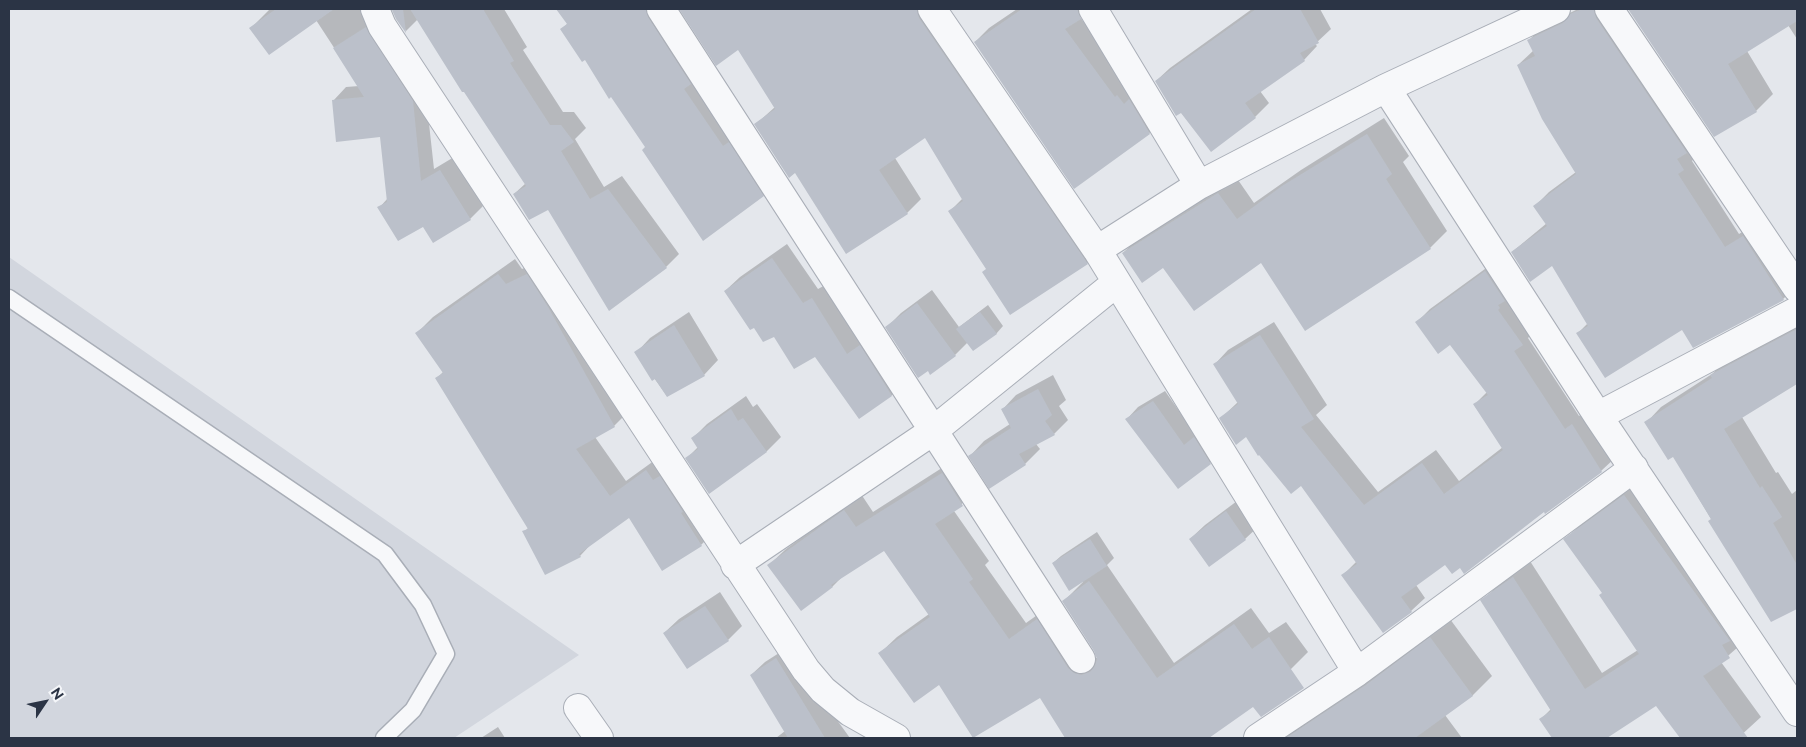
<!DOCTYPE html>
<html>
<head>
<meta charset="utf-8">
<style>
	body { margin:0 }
	#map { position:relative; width:1806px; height:747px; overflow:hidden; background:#e4e7ec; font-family:Raleway,sans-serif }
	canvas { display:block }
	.frame { position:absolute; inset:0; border:10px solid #2b3445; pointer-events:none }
	.north { position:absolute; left:20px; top:677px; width:50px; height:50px; -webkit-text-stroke:4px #f4f6f9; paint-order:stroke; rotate:56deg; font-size:14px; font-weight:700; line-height:20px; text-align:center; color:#2b3445 }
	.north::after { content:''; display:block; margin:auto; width:18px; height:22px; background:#2b3445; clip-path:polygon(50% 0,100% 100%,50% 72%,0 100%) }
</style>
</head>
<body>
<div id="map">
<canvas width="1806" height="747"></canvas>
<div class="frame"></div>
<div class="north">N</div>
</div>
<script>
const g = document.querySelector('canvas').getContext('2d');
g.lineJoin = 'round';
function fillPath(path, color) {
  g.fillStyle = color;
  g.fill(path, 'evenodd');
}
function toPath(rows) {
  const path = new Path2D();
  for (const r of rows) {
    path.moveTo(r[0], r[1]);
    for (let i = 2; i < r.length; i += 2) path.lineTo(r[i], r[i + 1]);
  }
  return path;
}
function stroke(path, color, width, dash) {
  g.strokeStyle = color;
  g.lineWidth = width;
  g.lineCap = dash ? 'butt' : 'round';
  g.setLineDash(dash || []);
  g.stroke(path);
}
fillPath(toPath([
	[9,257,579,655,454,738,9,738]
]), '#d2d6de');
fillPath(toPath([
	[270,9,377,9,425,87,434,169,454,157,483,206,470,219,423,225,379,208,388,198,381,135,333,101,346,87,359,86,316,20,251,28],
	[394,9,504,9,527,47,523,50,563,112,574,112,586,128,575,139,604,187,622,176,679,254,666,267,548,208,514,194,526,183,418,19,406,31],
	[558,9,665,9,777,181,763,196,646,146,585,58,562,29,568,23],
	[681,9,937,9,1101,249,1087,263,987,268,950,211,963,198,926,136,895,158,921,199,907,213,795,171,756,124,775,107,738,48,717,64],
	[1017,9,1089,9,1080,17,1130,84,1164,119,1150,133,975,42,989,28],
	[1252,9,1320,9,1331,29,1315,44,1317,46,1304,60,1260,91,1269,103,1255,117,1211,150,1156,81,1170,68],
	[1578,9,1614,9,1697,155,1692,161,1739,234,1757,223,1797,286,1783,299,1682,328,1578,333,1588,323,1552,264,1512,252,1547,223,1535,206,1549,192,1576,172,1518,65,1534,50,1529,40,1543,26],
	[1629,9,1797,9,1797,39,1788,25,1747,51,1773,94,1756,111,1714,135],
	[1384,118,1409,156,1403,162,1447,231,1430,248,1163,267,1123,253,1140,236,1236,177,1254,203,1301,170],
	[787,244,818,289,827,284,906,381,892,395,859,418,815,355,754,326,725,291,740,277],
	[1500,258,1536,330,1528,338,1579,416,1586,412,1615,458,1601,471,1460,566,1446,563,1416,585,1425,598,1411,611,1343,575,1357,561,1301,484,1246,436,1221,418,1238,402,1215,364,1228,350,1274,322,1327,405,1316,415,1378,492,1436,450,1459,481,1503,447,1474,405,1487,392,1451,343,1417,322,1430,309],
	[515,259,522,269,543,259,630,410,614,426,595,437,626,481,662,455,717,529,701,545,629,517,594,541,580,556,524,532,529,527,437,378,444,371,417,333,433,317],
	[932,290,959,327,988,305,1003,326,996,334,968,342,955,355,887,327,901,313],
	[689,312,718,360,704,375,667,396,636,353,650,338],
	[1797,322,1797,383,1742,417,1776,473,1778,472,1792,494,1797,490,1797,608,1771,620,1673,455,1646,423,1661,407,1712,374,1727,360],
	[1053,375,1066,400,1059,406,1068,420,1054,434,1036,444,1040,449,1025,464,990,487,970,456,984,441,1010,424,1002,410,1016,395],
	[1165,391,1196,435,1221,452,1210,463,1127,419,1138,407],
	[746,396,753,407,757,404,781,437,767,451,709,492,687,458,698,447,693,438,707,424],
	[959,457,979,488,954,511,989,561,985,565,1026,623,1054,603,1091,657,1098,658,1095,650,1064,601,1083,582,1053,563,1061,556,1097,532,1114,558,1107,565,1174,663,1251,608,1269,633,1286,622,1308,652,1291,669,1191,738,1067,738,1041,697,880,653,897,637,929,614,884,549,843,576,832,587,769,565,786,549,861,494,873,512],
	[1641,479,1746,640,1721,662,1761,717,1738,738,1681,738,1656,705,1605,738,1553,738,1541,719,1551,709,1482,601,1499,584,1530,561,1602,673,1638,650,1603,593,1565,540,1582,523],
	[1241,498,1260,525,1245,539,1210,565,1190,539,1205,525],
	[720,592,742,626,728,640,664,633,679,619],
	[1450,619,1492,676,1472,696,1445,715,1462,738,1282,738],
	[790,646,829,709,850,738,776,738,785,731,751,675,765,662],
	[498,727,505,738,481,738]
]), '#0003');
fillPath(toPath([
	[276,9,334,9,269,55,249,28],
	[394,9,403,9,406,33,396,19,392,10],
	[410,9,483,9,514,61,510,63,550,125,561,125,574,142,561,151,590,199,608,189,667,268,609,311,548,210,529,220,513,194,526,186,464,92,462,92],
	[556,9,646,9,648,17,691,84,684,89,723,146,729,142,764,196,703,241,642,150,645,147,611,97,609,99,585,60,582,62,560,29,567,24],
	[679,9,917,9,919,18,1088,264,1010,315,982,272,986,269,948,211,963,201,925,138,879,170,908,214,846,254,795,173,789,178,754,124,775,109,738,50,716,66],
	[1022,9,1077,9,1081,19,1065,29,1115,97,1117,95,1124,104,1129,99,1150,134,1074,189,974,42],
	[1256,9,1300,9,1319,43,1300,53,1305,61,1245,103,1256,118,1211,152,1181,113,1176,116,1155,81],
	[1582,9,1594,9,1596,18,1687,153,1677,159,1684,170,1678,174,1725,247,1743,236,1784,300,1693,348,1682,330,1605,378,1576,333,1588,326,1552,266,1530,282,1511,252,1547,226,1533,206,1576,174,1542,119,1517,65,1535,56,1527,40,1563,23,1570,14],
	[1628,9,1797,9,1797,21,1728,64,1757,112,1714,137],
	[366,27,413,101,421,181,440,170,471,220,433,243,423,227,398,241,377,207,387,202,380,137,336,142,332,100,364,97,333,48],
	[1367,134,1392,174,1386,179,1431,249,1305,331,1261,263,1194,311,1163,268,1142,283,1122,253,1218,193,1237,219,1282,186],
	[772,258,803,303,812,298,847,354,860,345,892,396,859,419,815,357,794,369,774,337,763,342,754,328,750,330,724,291],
	[1485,271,1505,301,1498,305,1500,308,1498,310,1523,345,1514,351,1565,429,1572,424,1602,472,1545,514,1544,512,1464,574,1460,568,1452,574,1445,565,1401,597,1412,612,1383,633,1341,575,1357,564,1301,486,1291,494,1259,455,1258,456,1246,437,1236,445,1219,418,1238,404,1213,364,1260,335,1314,419,1301,427,1364,505,1422,463,1444,494,1503,450,1473,404,1488,395,1450,345,1438,354,1415,322],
	[498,274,506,284,527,274,548,307,615,427,576,449,610,496,646,470,653,480,660,476,683,512,681,513,702,546,662,571,629,518,579,554,581,557,545,575,522,531,528,529,435,378,443,373,415,333],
	[917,303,956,356,930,375,928,371,918,378,885,327],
	[980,312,997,334,973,351,956,329],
	[674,325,705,376,667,397,655,379,652,381,634,352],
	[1797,329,1797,384,1724,429,1760,488,1762,486,1782,517,1773,523,1797,565,1797,609,1771,622,1708,521,1711,519,1673,457,1668,460,1644,422,1712,378,1710,375],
	[1038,389,1052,415,1045,421,1055,435,1019,454,1026,465,989,489,968,456,1011,428,1001,409],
	[1153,401,1184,445,1194,437,1211,464,1178,489,1125,419],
	[731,409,738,421,743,418,767,452,709,494,685,458,698,449,691,438],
	[942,473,963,506,935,524,973,579,969,582,1009,639,1037,619,1068,668,1074,673,1081,675,1090,672,1095,666,1097,659,1094,651,1062,601,1089,581,1157,678,1234,624,1252,649,1269,637,1304,688,1261,717,1253,707,1209,738,1065,738,1040,698,973,738,939,685,914,703,878,653,930,617,884,551,831,585,833,587,801,611,767,565,844,510,856,527],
	[1624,495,1730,641,1722,645,1730,658,1703,676,1748,738,1680,738,1656,706,1607,738,1552,738,1539,719,1551,711,1480,600,1513,577,1585,689,1639,654,1599,595,1602,593,1563,539],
	[1226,511,1246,540,1209,567,1189,539],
	[1090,539,1107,566,1069,591,1052,563],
	[705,606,729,641,687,669,663,633],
	[1430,637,1473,696,1415,738,1286,738,1366,685],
	[776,658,825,738,788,738,750,675]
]), '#bbc0ca');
const lane = toPath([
	[9,298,385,554,423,605,446,654,413,710,384,738]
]);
const street = toPath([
	[375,9,382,26,806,670,823,690,850,712,896,738],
	[661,9,1081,659],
	[932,9,1097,250,1357,672],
	[1093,9,1199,185],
	[1556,9,1386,88,1598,416,1797,712],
	[1609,9,1797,288],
	[1097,250,1199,185,1386,88],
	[1598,416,1797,311],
	[735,565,933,431,1116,283],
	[578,708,599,738],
	[1258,738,1357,672,1634,468]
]);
stroke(lane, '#a9aeb7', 19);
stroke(street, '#a9aeb7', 30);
stroke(lane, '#f7f8fa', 16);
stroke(street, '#f7f8fa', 28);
</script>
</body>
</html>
